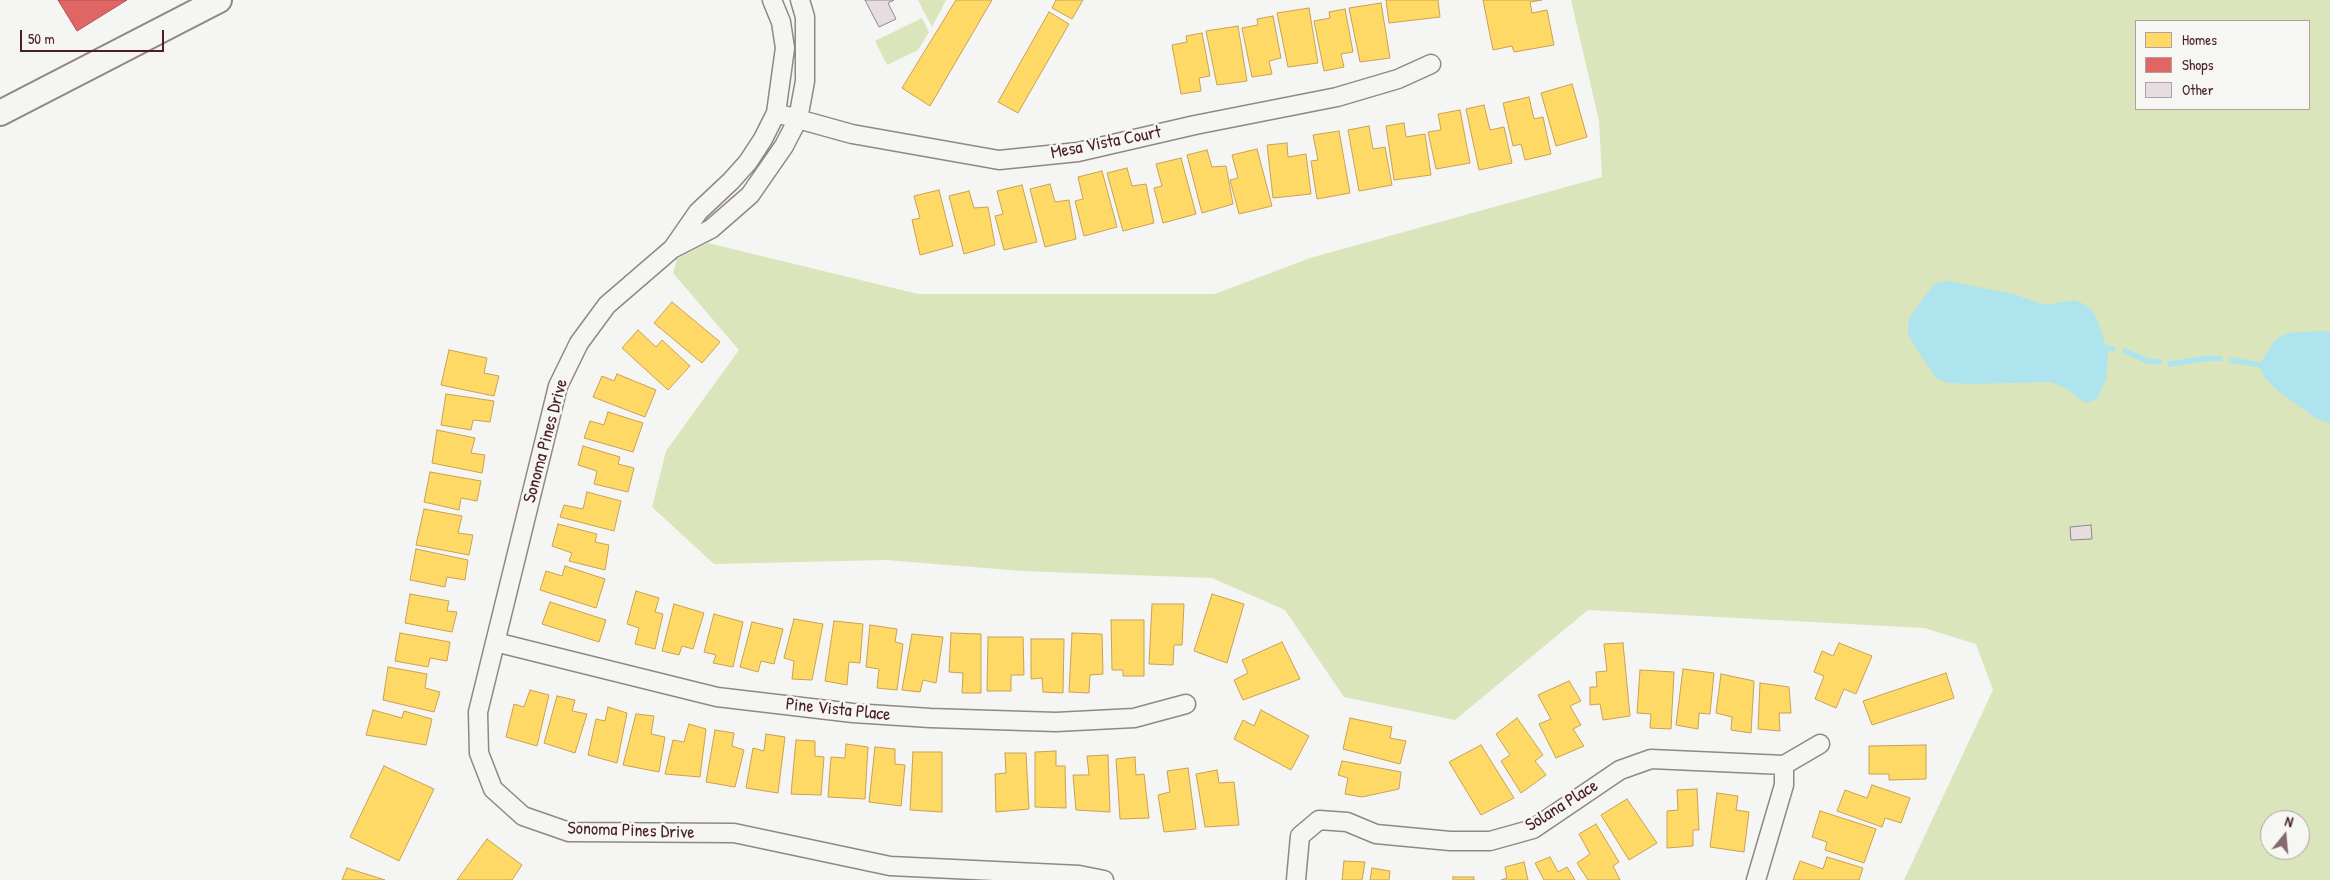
<!DOCTYPE html>
<html>
<head>
<meta charset="utf-8">
<style>
	body { margin:0 }
	#map { position:relative; width:2330px; height:880px; overflow:hidden; background:#f5f5f3; font-family:"Patrick Hand",sans-serif }
	canvas { display:block }
	.legend { position:absolute; left:2135px; top:20px; width:175px; height:90px; box-sizing:border-box; background:#f6f6f2; border:1px solid #b1a0a2; margin:0; padding:6px 9px; list-style:none; font-size:15px; color:#4a1f2b }
	.legend li { display:flex; align-items:center; gap:10px; height:25px }
	.legend b { width:25px; border:1px solid #b1a0a2 }
	.north { position:absolute; left:2260px; top:810px; width:50px; height:50px; box-sizing:border-box; background:#f6f6f2; border:1px solid #b1a0a2; border-radius:50%; rotate:17deg; font-size:14px; font-weight:700; line-height:20px; text-align:center; color:#4a1f2b }
	.north::after { content:''; display:block; margin:auto; width:18px; height:22px; background:#866a71; clip-path:polygon(50% 0,100% 100%,50% 72%,0 100%) }
	.scale { position:absolute; left:20px; top:30px; width:144px; height:22px; box-sizing:border-box; border:2px solid #4a1f2b; border-top:0; padding-left:6px; font-size:15px; line-height:18px; white-space:nowrap; color:#4a1f2b; -webkit-text-stroke:4px #f6f6f2; paint-order:stroke }
</style>
</head>
<body>
<div id="map">
<canvas width="2330" height="880"></canvas>
<ul class="legend">
<li><b style="height:14px;background:#ffd966"></b>Homes</li>
<li><b style="height:14px;background:#e06666"></b>Shops</li>
<li><b style="height:14px;background:#e7dcdf"></b>Other</li>
</ul>
<div class="north">N</div>
<div class="scale">50 m</div>
</div>
<script>
const g = document.querySelector('canvas').getContext('2d');
g.lineJoin = 'round';
function fillPath(path, color) {
  g.fillStyle = color;
  g.fill(path, 'evenodd');
}
function toPath(rows) {
  const path = new Path2D();
  for (const r of rows) {
    path.moveTo(r[0], r[1]);
    for (let i = 2; i < r.length; i += 2) path.lineTo(r[i], r[i + 1]);
  }
  return path;
}
function stroke(path, color, width, dash) {
  g.strokeStyle = color;
  g.lineWidth = width;
  g.lineCap = dash ? 'butt' : 'round';
  g.setLineDash(dash || []);
  g.stroke(path);
}
function write(font, color, halo, rows, align = 'center') {
  g.font = font + ' "Patrick Hand",sans-serif';
  g.lineWidth = 5;
  g.setLineDash([]);
  g.textBaseline = 'middle';
  g.strokeStyle = halo;
  g.fillStyle = color;
  for (const [text, x, y, turn = 0] of rows) {
    g.save();
    g.translate(x, y);
    g.rotate((+turn || 0) * Math.PI / 180);
    g.textAlign = isNaN(turn) ? turn : align;
    if (halo) g.strokeText(text, 0, 0);
    g.fillText(text, 0, 0);
    g.restore();
  }
}
fillPath(toPath([
	[918,0,946,0,932,27],
	[1571,0,2330,0,2330,880,1904,880,1993,690,1976,644,1924,628,1588,610,1455,720,1344,697,1285,610,1212,578,1023,571,886,560,714,564,652,507,666,451,739,350,673,273,677,259,708,243,918,294,1215,294,1310,258,1602,177,1599,121],
	[2136,21,2309,21,2309,109,2136,109],
	[2270,820,2300,820,2300,850,2270,850],
	[922,18,929,32,918,50,887,65,875,41]
]), '#dae5bb');
fillPath(toPath([
	[1948,281,2013,294,2045,305,2075,300,2086,305,2094,313,2099,324,2108,353,2106,380,2097,399,2085,403,2064,387,2050,382,1971,384,1948,383,1936,378,1914,345,1908,334,1908,326,1910,317,1931,288,1937,283],
	[2322,331,2330,332,2330,423,2317,419,2277,390,2264,377,2260,367,2261,362,2275,340,2288,333]
]), '#ade4ee');
const homes = toPath([
	[956,0,992,0,930,106,902,88,956,0],
	[1056,0,1083,0,1072,19,1052,8,1056,0],
	[1386,0,1438,0,1440,17,1389,23,1386,0],
	[1483,0,1542,0,1530,2,1532,13,1547,10,1554,45,1514,52,1512,46,1493,50,1483,0],
	[1381,3,1390,58,1360,62,1349,8,1381,3],
	[1309,8,1318,63,1288,67,1277,13,1309,8],
	[1345,9,1353,52,1341,54,1344,67,1324,71,1314,21,1330,18,1329,12,1345,9],
	[1049,12,1069,24,1018,113,998,102,1049,12],
	[1273,16,1281,58,1269,61,1272,74,1252,77,1242,28,1258,25,1257,19,1273,16],
	[1238,26,1247,81,1217,85,1206,31,1238,26],
	[1202,33,1210,76,1199,78,1201,91,1181,94,1172,45,1187,42,1186,36,1202,33],
	[1572,84,1587,137,1556,146,1541,93,1572,84],
	[1529,97,1534,119,1543,117,1551,154,1525,160,1521,144,1513,146,1503,103,1529,97],
	[1484,105,1490,130,1504,127,1512,163,1479,170,1466,109,1484,105],
	[1460,110,1470,163,1436,169,1428,132,1441,130,1438,114,1460,110],
	[1404,123,1406,137,1425,134,1431,175,1394,180,1386,126,1404,123],
	[1369,126,1373,149,1385,147,1392,185,1359,191,1348,130,1369,126],
	[1339,131,1350,193,1317,199,1311,161,1318,160,1313,135,1339,131],
	[1287,143,1288,157,1306,154,1311,194,1273,198,1267,145,1287,143],
	[1257,149,1272,206,1239,214,1230,180,1238,178,1232,155,1257,149],
	[1207,150,1212,167,1226,166,1233,204,1202,213,1187,155,1207,150],
	[1181,158,1196,214,1163,223,1154,188,1162,186,1156,164,1181,158],
	[1127,168,1132,186,1146,184,1154,223,1123,231,1107,173,1127,168],
	[1102,171,1117,227,1084,236,1075,201,1083,199,1078,177,1102,171],
	[1050,184,1055,202,1069,200,1076,239,1045,247,1030,189,1050,184],
	[1022,185,1037,242,1004,250,995,216,1003,214,997,191,1022,185],
	[939,190,953,246,920,255,912,220,920,218,914,196,939,190],
	[969,191,974,208,988,207,995,245,964,254,949,196,969,191],
	[672,302,720,342,702,363,654,323,672,302],
	[638,330,656,347,662,340,690,366,668,390,622,348,638,330],
	[449,350,487,358,484,373,499,376,494,396,441,385,449,350],
	[617,374,656,390,645,417,593,397,602,376,614,381,617,374],
	[446,394,494,401,490,422,473,420,471,430,441,425,446,394],
	[608,412,643,423,633,452,584,438,590,421,604,425,608,412],
	[437,430,475,438,471,453,485,455,482,473,432,463,437,430],
	[583,446,620,457,618,464,634,468,628,492,594,484,597,471,578,465,583,446],
	[430,472,481,481,477,501,461,498,459,510,424,502,430,472],
	[587,492,621,501,614,531,560,517,564,505,583,509,587,492],
	[424,509,462,516,458,533,473,535,469,555,416,545,424,509],
	[558,524,597,534,595,542,609,545,605,570,569,561,572,553,552,546,558,524],
	[416,549,468,560,465,580,447,577,445,587,410,580,416,549],
	[565,566,605,579,596,608,540,590,546,571,562,576,565,566],
	[636,591,659,598,655,612,663,614,655,649,635,644,639,628,627,624,636,591],
	[410,594,449,601,447,611,457,612,452,632,405,623,410,594],
	[1212,594,1244,604,1227,663,1194,651,1212,594],
	[550,602,606,620,599,642,542,624,550,602],
	[674,604,704,613,693,649,682,646,679,655,662,651,674,604],
	[1152,604,1184,604,1182,645,1174,645,1173,665,1149,664,1152,604],
	[714,614,743,622,733,667,713,663,716,655,704,652,714,614],
	[794,619,823,624,812,680,792,679,794,661,784,658,794,619],
	[1111,620,1144,620,1144,676,1123,676,1123,670,1112,670,1111,620],
	[834,621,863,624,860,663,849,662,847,685,825,681,834,621],
	[752,622,783,629,774,664,761,661,758,672,740,667,752,622],
	[870,625,897,629,895,642,903,644,897,690,877,688,879,669,866,667,870,625],
	[400,633,450,642,447,661,430,658,428,667,395,661,400,633],
	[951,633,981,634,981,693,962,693,963,673,949,672,951,633],
	[1072,633,1102,634,1103,674,1090,675,1089,693,1069,692,1072,633],
	[912,634,943,637,936,683,923,680,920,692,902,690,912,634],
	[988,637,1023,637,1024,675,1011,675,1011,691,987,691,988,637],
	[1031,639,1064,639,1063,693,1043,692,1042,678,1031,679,1031,639],
	[1282,642,1300,679,1243,700,1234,680,1248,673,1242,660,1282,642],
	[1623,643,1630,716,1603,720,1600,704,1590,705,1590,687,1597,687,1596,672,1607,671,1604,644,1623,643],
	[1839,643,1872,656,1856,694,1844,689,1836,708,1815,699,1824,676,1814,672,1822,651,1833,656,1839,643],
	[388,667,427,674,425,688,440,692,434,712,383,700,388,667],
	[1683,669,1714,673,1710,714,1699,713,1698,729,1676,725,1683,669],
	[1640,670,1674,672,1671,729,1650,728,1651,714,1637,713,1640,670],
	[1946,673,1954,698,1872,725,1863,701,1946,673],
	[1721,674,1754,681,1751,733,1731,730,1732,717,1716,713,1721,674],
	[1569,681,1581,701,1570,706,1581,725,1573,729,1584,746,1556,758,1539,724,1551,719,1538,695,1569,681],
	[1760,683,1789,687,1791,713,1779,713,1780,731,1758,729,1760,683],
	[530,690,549,695,537,746,506,737,514,704,524,707,530,690],
	[557,696,575,700,572,711,587,714,575,753,544,743,557,696],
	[608,707,627,713,617,763,588,755,596,719,605,721,608,707],
	[373,710,402,718,404,711,432,719,426,745,366,735,373,710],
	[1261,710,1309,736,1291,770,1234,739,1243,720,1254,726,1261,710],
	[636,714,654,716,651,734,665,737,659,772,623,765,636,714],
	[1350,718,1392,727,1390,738,1406,741,1400,764,1343,749,1350,718],
	[1517,718,1543,755,1535,761,1546,775,1521,793,1501,761,1510,755,1496,734,1517,718],
	[689,724,706,729,700,777,665,774,673,740,684,742,689,724],
	[715,730,734,733,732,746,744,750,735,787,706,782,715,730],
	[766,734,785,737,778,793,746,788,753,748,764,751,766,734],
	[796,740,815,741,815,756,824,757,821,795,791,794,796,740],
	[846,744,868,747,865,799,828,797,831,757,845,758,846,744],
	[1481,745,1514,798,1481,815,1449,762,1481,745],
	[1926,745,1926,779,1889,780,1889,774,1869,774,1869,746,1926,745],
	[875,747,895,749,895,764,905,765,901,806,869,802,875,747],
	[1056,751,1056,766,1065,766,1066,808,1035,807,1035,752,1056,751],
	[913,752,942,752,942,812,910,810,913,752],
	[1005,753,1026,753,1029,809,996,812,995,774,1006,773,1005,753],
	[1108,755,1110,812,1076,810,1073,775,1089,775,1087,756,1108,755],
	[1135,757,1136,775,1144,774,1149,818,1120,819,1116,759,1135,757],
	[1342,761,1401,772,1399,789,1362,797,1345,794,1348,778,1338,775,1342,761],
	[384,766,434,789,399,861,350,837,384,766],
	[1188,768,1196,829,1164,832,1158,795,1170,792,1167,771,1188,768],
	[1217,770,1219,783,1234,782,1239,825,1205,827,1196,774,1217,770],
	[1872,785,1910,798,1901,823,1885,818,1882,827,1837,811,1845,790,1867,798,1872,785],
	[1697,789,1699,830,1693,830,1693,846,1667,848,1667,811,1678,810,1677,790,1697,789],
	[1717,793,1738,796,1736,810,1749,812,1744,852,1710,847,1717,793],
	[1627,799,1657,843,1629,860,1601,815,1627,799],
	[1820,811,1876,829,1864,863,1825,850,1827,842,1812,837,1820,811],
	[1596,824,1619,862,1613,866,1620,880,1588,880,1577,863,1590,854,1579,834,1596,824],
	[487,839,522,865,512,880,457,880,487,839],
	[1550,857,1558,872,1567,867,1575,880,1544,880,1535,863,1550,857],
	[1827,857,1863,868,1859,880,1793,880,1800,861,1823,869,1827,857],
	[1344,861,1365,862,1362,880,1342,880,1344,861],
	[1524,862,1528,880,1501,880,1507,878,1505,867,1524,862],
	[347,868,385,880,342,880,347,868],
	[1372,868,1390,871,1389,880,1370,880,1372,868],
	[1453,877,1474,877,1474,880,1453,880,1453,877]
]);
fillPath(homes, '#ffd966');
stroke(homes, '#c9a154', 1);
const shops = toPath([
	[58,0,127,0,77,31,58,0]
]);
fillPath(shops, '#e06666');
stroke(shops, '#b35154', 1);
stroke(toPath([
	[2107,348,2113,349],
	[2125,351,2148,361,2159,362],
	[2231,360,2260,365],
	[2170,364,2209,358,2220,359]
]), '#ade4ee', 5.5);
const building = toPath([
	[865,0,894,0,888,3,896,19,879,27,865,0],
	[2091,525,2092,539,2071,540,2070,527,2091,525]
]);
fillPath(building, '#e7dcdf');
stroke(building, '#8f8788', 1);
const street = toPath([
	[800,0,805,17,805,81,798,119,784,146,750,195,711,229,672,249,607,305,579,343,558,386,478,712,479,753,493,789,523,816,569,832,734,833,890,866,1079,875,1104,880],
	[776,113,852,134,999,160,1078,152,1195,125,1337,97,1398,79,1431,64],
	[673,248,698,212,731,181,748,162,763,139,776,113,785,48,781,22,772,0],
	[495,642,717,697,853,713,930,718,1056,722,1134,718,1186,704],
	[1784,765,1820,744],
	[1296,880,1300,836,1319,820,1347,822,1376,834,1450,841,1490,841,1533,829,1620,770,1651,759,1784,765,1784,785,1756,880]
]);
const secondary = toPath([
	[0,113,219,0]
]);
stroke(street, '#8f8788', 21);
stroke(secondary, '#8f8788', 28);
stroke(street, '#f5f5f3', 18);
stroke(secondary, '#f5f5f3', 24);
write('18px', '#4a1f2b', '#f6f6f2', [
	["Mesa Vista Court",1106,143,-11],
	["Sonoma Pines Drive",546,441,-75],
	["Pine Vista Place",838,710,6],
	["Solana Place",1562,806,-32],
	["Sonoma Pines Drive",631,831,2]
]);
</script>
</body>
</html>
